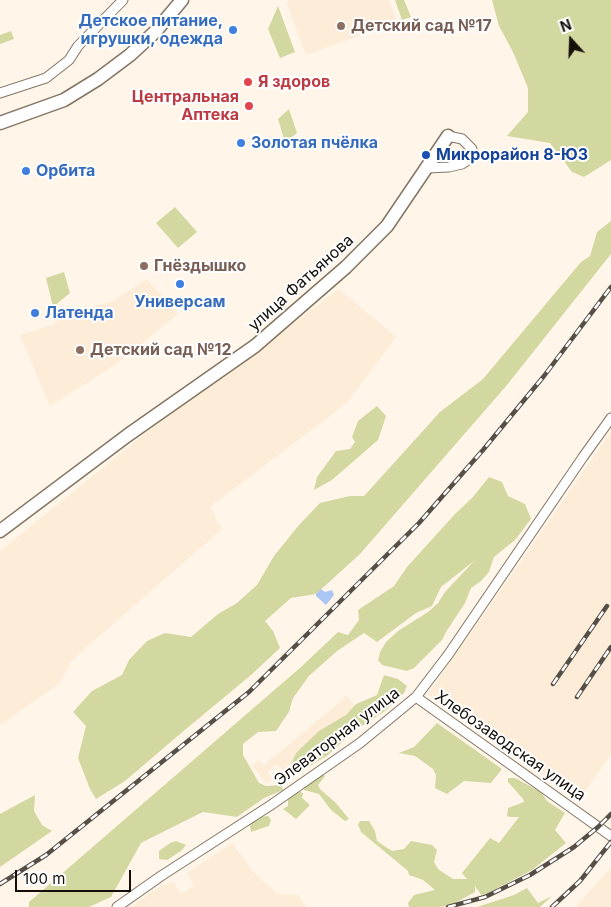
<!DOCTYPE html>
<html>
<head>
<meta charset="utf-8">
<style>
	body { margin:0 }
	#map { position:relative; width:611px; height:907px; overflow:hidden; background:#fff5e9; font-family:Inter,sans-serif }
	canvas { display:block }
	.north { position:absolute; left:546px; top:15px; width:50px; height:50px; -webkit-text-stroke:4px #fff; paint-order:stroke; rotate:340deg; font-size:14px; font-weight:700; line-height:20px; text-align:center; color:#140f09 }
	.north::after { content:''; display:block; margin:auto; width:18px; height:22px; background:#140f09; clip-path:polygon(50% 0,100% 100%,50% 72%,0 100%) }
	.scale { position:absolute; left:15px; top:870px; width:116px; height:22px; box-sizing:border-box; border:2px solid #140f09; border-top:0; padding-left:6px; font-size:15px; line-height:18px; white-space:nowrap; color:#140f09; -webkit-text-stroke:4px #fff; paint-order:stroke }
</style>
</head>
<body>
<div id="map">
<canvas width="611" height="907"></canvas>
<div class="north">N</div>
<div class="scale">100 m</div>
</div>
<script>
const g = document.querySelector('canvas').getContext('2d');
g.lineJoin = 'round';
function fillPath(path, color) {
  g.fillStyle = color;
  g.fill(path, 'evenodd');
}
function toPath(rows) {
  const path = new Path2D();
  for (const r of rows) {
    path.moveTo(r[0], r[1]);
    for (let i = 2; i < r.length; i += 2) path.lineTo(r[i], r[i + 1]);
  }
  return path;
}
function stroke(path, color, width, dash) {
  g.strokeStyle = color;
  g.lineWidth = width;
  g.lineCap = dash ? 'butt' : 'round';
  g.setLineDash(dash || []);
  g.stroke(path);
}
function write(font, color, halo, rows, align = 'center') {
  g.font = font + ' Inter,sans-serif';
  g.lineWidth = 4;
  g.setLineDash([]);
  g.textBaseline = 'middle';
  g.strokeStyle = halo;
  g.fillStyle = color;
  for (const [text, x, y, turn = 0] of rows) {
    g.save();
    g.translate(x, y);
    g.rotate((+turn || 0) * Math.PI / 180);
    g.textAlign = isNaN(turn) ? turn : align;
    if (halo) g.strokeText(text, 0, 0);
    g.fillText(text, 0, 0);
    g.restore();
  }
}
fillPath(toPath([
	[289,0,389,0,397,22,306,55,287,4],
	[147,279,178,314,115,365,50,406,20,335,55,324,55,322,79,310,113,301],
	[339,289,396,337,347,403,210,507,222,529,72,660,59,684,0,725,0,551,142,436],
	[611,432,611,754,580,799,428,694],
	[347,696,359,710,284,772,277,764,267,772,273,779,267,784,252,766,259,760,264,765],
	[232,843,254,873,278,894,298,895,307,907,130,907,158,888,173,881,181,894,194,886,187,873],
	[611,868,611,907,575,907]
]), '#fdedd8');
fillPath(toPath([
	[395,0,404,0,411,17,402,20],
	[492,0,611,0,611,160,584,177,572,172,550,143,507,136,528,112,528,88,513,52,499,26],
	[278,6,295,52,280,58,268,29],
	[11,31,14,39,0,44,0,35],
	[289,109,297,133,285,142,278,119],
	[175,207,197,232,178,248,156,223],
	[611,221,611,254,507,385,360,554,316,594,291,598,265,621,273,631,280,648,251,675,180,734,125,781,96,799,90,789,78,758,86,726,73,712,92,691,122,675,129,660,147,641,165,633,191,637,218,614,237,603,257,585,274,556,299,525,320,503,350,496,364,496,440,412,483,379,581,262,590,256,597,232],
	[64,272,70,293,53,307,46,278],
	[377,406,386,416,378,440,332,480,314,490,317,477,336,451,350,449,355,442,352,437,358,421],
	[489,477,502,482,508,496,525,504,531,519,515,540,494,557,489,572,481,581,471,588,465,603,446,632,442,640,414,668,407,671,382,665,378,660,380,652,386,642,398,631,428,612,438,603,445,592,474,561,441,587,432,606,416,613,377,642,364,633,337,651,309,676,293,698,289,712,276,731,258,732,243,744,243,755,259,783,266,786,282,785,283,790,264,798,237,817,203,812,141,843,111,897,89,907,29,907,29,902,301,667,338,632,348,635,359,620,358,610,394,586,407,567,455,514,472,498],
	[384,675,398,679,407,686,404,693,385,711,353,732,328,755,297,774,285,778,296,753,319,731,346,715,356,704,377,695],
	[437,723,502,769,491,783,464,781,447,794,435,788,436,775,433,769,415,756,399,753,414,747],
	[319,772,325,776,318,785,320,789,336,803,349,819,345,821,331,810,319,794,304,790,307,782],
	[508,778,515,778,541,792,547,801,565,813,555,830,566,843,532,870,482,896,475,886,475,892,453,904,440,907,409,907,408,903,414,895,435,890,423,880,409,875,408,871,361,832,358,825,360,821,369,821,375,831,377,841,392,851,404,849,411,841,432,845,437,850,434,862,438,869,453,879,467,879,462,873,490,838,499,843,519,817,510,817,507,816,508,808,524,802,523,799,508,782],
	[297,791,303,793,302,798,310,805,296,819,283,809,288,806,288,799],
	[35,795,34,811,42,825,52,831,0,867,0,814],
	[268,816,271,820,269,826,251,832,250,826,253,818],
	[176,841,186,845,181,851,167,860,159,859,159,851,170,843],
	[527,888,538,903,552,896,540,907,477,907,514,895]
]), '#d3d8a0');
fillPath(toPath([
	[321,589,325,592,332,590,334,595,326,605,316,596,316,594]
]), '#aac7f3');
const street = toPath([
	[0,93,46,78,69,60,78,46,123,0],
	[427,168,449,167,462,164,471,158,472,149,462,139,448,136],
	[416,697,611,836],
	[117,907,161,876,271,805,360,743,416,697,448,655,583,457,611,418]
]);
const secondary = toPath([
	[0,123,64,100,98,79,130,55,156,31,182,0],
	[0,531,128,435,255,346,346,267,387,226,448,136]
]);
stroke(street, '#837563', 11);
stroke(secondary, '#837563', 15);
stroke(street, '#fff', 9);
stroke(secondary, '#fff', 12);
const rail = toPath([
	[553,684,607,606],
	[577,697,611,647],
	[0,884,46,855,249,692,419,523,483,450,544,376,611,287],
	[448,907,485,897,530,875,574,847,598,827,611,814],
	[552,907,580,881,611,842]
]);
stroke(rail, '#554f47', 4.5);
stroke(rail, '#fff', 2.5, [8]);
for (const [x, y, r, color] of [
	[341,26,5,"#8d6e63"],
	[233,30,5,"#3f7fe0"],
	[248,82,5,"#e0444e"],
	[249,106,5,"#e0444e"],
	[241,143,5,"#3f7fe0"],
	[426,155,5,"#1a4fb4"],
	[26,171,5,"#3f7fe0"],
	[144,266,5,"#8d6e63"],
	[180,284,5,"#3f7fe0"],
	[35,313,5,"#3f7fe0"],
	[80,350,5,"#8d6e63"]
]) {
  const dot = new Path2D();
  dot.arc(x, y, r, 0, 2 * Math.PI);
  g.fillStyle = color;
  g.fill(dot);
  stroke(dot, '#fff', 2);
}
write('bold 16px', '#366cbe', '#fff', [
	["Детское питание,",223,21,"right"],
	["игрушки, одежда",223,39,"right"],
	["Золотая пчёлка",251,143],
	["Орбита",36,171],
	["Универсам",180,302,"center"],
	["Латенда",45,313]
], 'left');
write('bold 16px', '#785e54', '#fff', [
	["Детский сад №17",351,26],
	["Гнёздышко",154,266],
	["Детский сад №12",90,350]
], 'left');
write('bold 16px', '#be3a42', '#fff', [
	["Я здоров",258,82],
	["Центральная",239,97,"right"],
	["Аптека",239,115,"right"]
], 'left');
write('bold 16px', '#164399', '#fff', [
	["Микрорайон 8-ЮЗ",436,155]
], 'left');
write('16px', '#140f09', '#fff', [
	["улица Фатьянова",301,283,-42],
	["Элеваторная улица",337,737,-37],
	["Хлебозаводская улица",510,746,35]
]);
</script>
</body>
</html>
